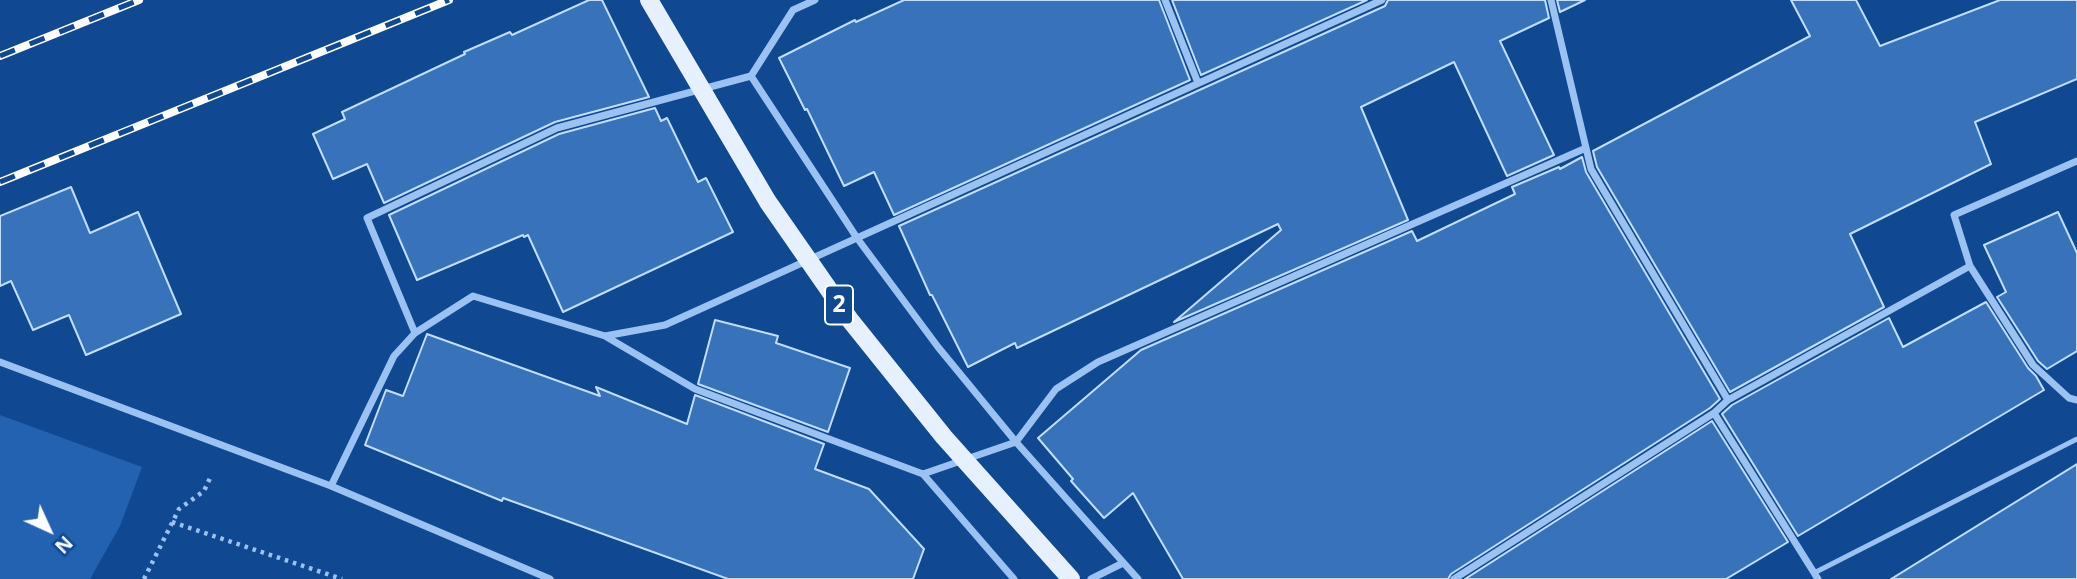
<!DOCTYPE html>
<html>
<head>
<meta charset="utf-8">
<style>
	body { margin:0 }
	#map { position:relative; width:2077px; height:579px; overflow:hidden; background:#104891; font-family:"Open Sans",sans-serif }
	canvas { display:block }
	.north { position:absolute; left:14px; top:495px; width:70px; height:70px; -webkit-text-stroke:5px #104891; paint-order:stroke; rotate:135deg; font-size:19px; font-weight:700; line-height:28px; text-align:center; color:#fff }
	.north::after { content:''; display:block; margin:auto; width:24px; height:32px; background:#fff; clip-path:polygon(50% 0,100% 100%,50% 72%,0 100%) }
</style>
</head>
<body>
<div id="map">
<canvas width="2077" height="579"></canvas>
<div class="north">N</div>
</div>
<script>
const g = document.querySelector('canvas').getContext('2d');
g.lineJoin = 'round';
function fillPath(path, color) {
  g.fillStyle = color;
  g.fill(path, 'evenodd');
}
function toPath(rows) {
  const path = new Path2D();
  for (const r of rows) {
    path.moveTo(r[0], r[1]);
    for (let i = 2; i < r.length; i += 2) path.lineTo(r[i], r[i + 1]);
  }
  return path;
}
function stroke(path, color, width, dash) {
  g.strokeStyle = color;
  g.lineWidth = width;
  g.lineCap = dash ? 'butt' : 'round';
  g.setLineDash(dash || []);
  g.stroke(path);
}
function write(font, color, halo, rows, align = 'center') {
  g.font = font + ' "Open Sans",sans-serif';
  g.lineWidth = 5;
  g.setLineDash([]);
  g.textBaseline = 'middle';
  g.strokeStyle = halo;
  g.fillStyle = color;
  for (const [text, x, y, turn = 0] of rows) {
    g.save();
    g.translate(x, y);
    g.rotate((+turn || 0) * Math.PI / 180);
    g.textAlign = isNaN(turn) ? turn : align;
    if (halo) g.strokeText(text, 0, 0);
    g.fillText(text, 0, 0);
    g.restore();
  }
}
fillPath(toPath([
	[0,415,142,467,120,526,90,579,0,579]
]), '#2262b0');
const building = toPath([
	[589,0,602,0,649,97,555,122,384,203,367,164,333,179,313,134,345,119,342,112,465,54,464,52,510,32,512,35,589,0],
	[904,0,1159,0,1190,80,894,215,874,172,844,186,807,109,805,110,779,58,855,20,856,22,904,0],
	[1172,0,1367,0,1201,75,1172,0],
	[1388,0,1545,0,1549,18,1500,41,1554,155,1507,176,1454,62,1361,107,1408,220,1174,322,1281,230,1278,224,1017,348,1015,343,968,367,932,295,930,295,899,226,1385,6,1388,0],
	[1557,0,1585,0,1560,12,1557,0],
	[1791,0,1856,0,1880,46,2000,0,2077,0,2077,79,1975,122,1991,164,1850,234,1884,307,1730,392,1597,167,1593,151,1810,36,1791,0],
	[655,108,661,121,667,118,698,182,706,178,733,232,563,312,528,235,524,237,523,235,417,280,389,215,559,134,655,108],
	[1582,157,1586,172,1720,399,1710,408,1451,574,1448,579,1183,579,1133,493,1104,518,1071,481,1073,479,1038,438,1141,350,1412,231,1417,241,1515,194,1512,187,1559,167,1560,169,1582,157],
	[71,187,90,233,138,212,181,314,86,355,69,315,33,330,11,281,0,286,0,216,71,187],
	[2058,212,2077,253,2077,351,2047,369,2038,361,1997,297,2006,292,1984,245,2058,212],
	[1986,302,2028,368,2036,376,2044,390,1798,536,1722,414,1732,405,1889,318,1903,347,1986,302],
	[715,320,778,336,776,343,850,368,828,432,698,384,715,320],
	[427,334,600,396,596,387,687,424,695,395,824,444,815,469,869,489,924,549,913,579,728,579,503,498,502,501,365,445,386,390,403,396,427,334],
	[1712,421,1788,542,1726,579,1465,579,1712,421],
	[2077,464,2077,579,1891,579,2077,464]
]);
fillPath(building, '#3872ba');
stroke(building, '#c2ddfd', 2);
stroke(toPath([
	[172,522,342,579],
	[144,579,179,509,204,491,211,476]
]), '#9bc2f3', 4.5, [3.5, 5]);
stroke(toPath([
	[1814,573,2077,439]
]), '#9bc2f3', 5);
stroke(toPath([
	[1165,0,1198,83],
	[1551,0,1591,169,1728,400],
	[751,76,857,238,938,347,1016,442,1138,579],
	[1970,266,2033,365,2069,398,2077,400],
	[415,333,367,218,557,128,751,76,793,10,815,0],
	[605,336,695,389,923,474,1016,442,1056,389,1098,362,1586,148],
	[0,362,331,486,550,579],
	[1714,413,1818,579],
	[923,474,1014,579],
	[331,486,394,356,415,333,473,296,605,336,665,325,1382,0],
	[1091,579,1123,563],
	[1454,579,1714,413,1728,400,1970,266,1954,215,2077,161]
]), '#9bc2f3', 7);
const rail = toPath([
	[0,56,139,0],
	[0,182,449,0]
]);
stroke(rail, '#fff', 8);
stroke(rail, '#104891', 5, [16]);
stroke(toPath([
	[649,0,768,202,850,320,944,437,1071,579]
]), '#e7f0ff', 18);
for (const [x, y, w] of [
	[839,305,28]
]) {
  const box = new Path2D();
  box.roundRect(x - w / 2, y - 19.5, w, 39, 5);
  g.fillStyle = '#104891';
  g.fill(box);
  stroke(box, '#fff', 2);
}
write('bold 23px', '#fff', null, [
	["2",839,305]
]);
</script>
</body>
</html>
